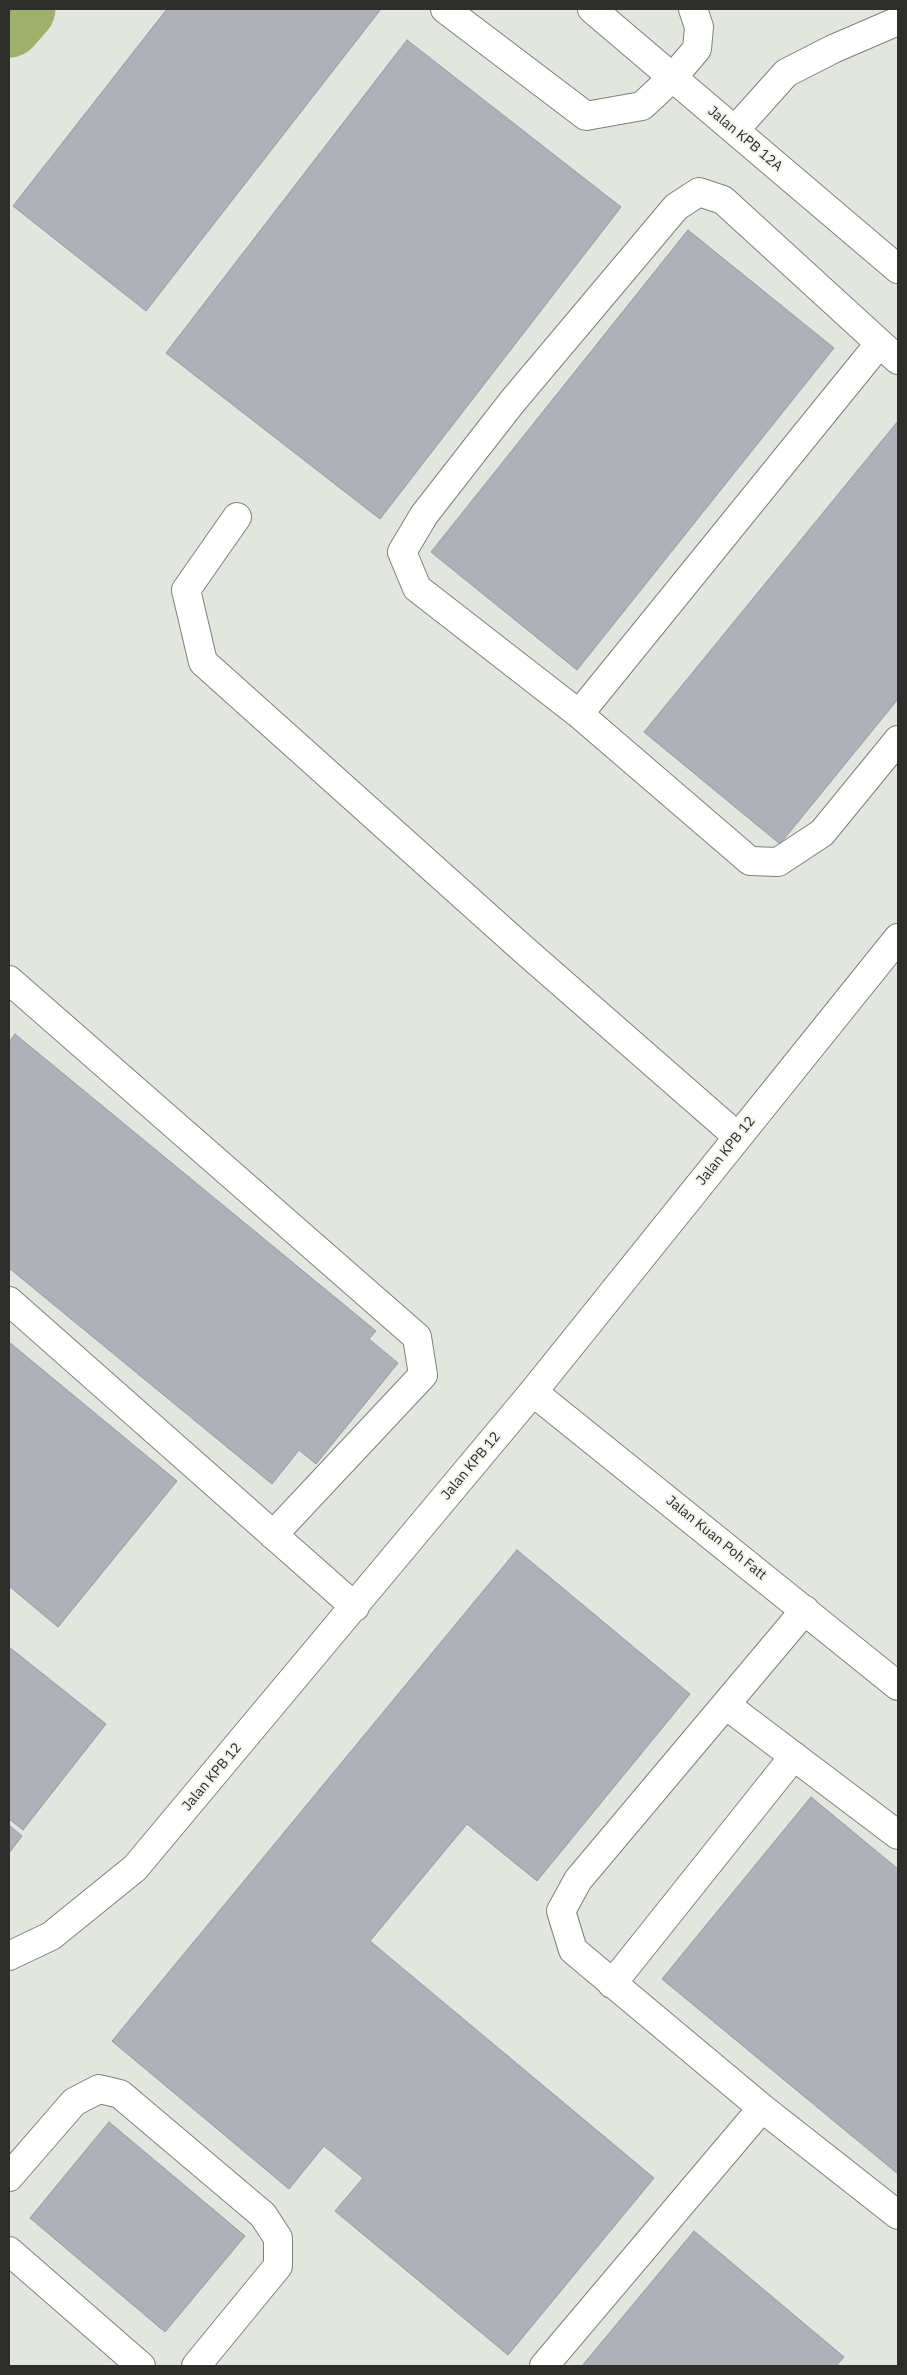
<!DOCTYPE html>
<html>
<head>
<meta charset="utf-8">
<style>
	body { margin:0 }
	#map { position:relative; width:907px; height:2375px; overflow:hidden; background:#e3e6de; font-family:"IBM Plex Sans",sans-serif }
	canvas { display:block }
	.frame { position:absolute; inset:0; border:10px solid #2d2e2b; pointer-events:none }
</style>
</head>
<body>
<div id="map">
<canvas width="907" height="2375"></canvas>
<div class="frame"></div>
</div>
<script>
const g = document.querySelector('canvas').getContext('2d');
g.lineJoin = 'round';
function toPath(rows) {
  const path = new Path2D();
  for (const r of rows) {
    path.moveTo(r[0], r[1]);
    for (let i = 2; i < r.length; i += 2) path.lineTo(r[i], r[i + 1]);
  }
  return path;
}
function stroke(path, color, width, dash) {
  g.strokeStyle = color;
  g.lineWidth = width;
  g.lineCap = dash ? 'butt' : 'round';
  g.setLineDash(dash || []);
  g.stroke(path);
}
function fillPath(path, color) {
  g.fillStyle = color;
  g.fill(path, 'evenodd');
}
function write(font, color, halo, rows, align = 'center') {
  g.font = font + ' "IBM Plex Sans",sans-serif';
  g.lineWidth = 4;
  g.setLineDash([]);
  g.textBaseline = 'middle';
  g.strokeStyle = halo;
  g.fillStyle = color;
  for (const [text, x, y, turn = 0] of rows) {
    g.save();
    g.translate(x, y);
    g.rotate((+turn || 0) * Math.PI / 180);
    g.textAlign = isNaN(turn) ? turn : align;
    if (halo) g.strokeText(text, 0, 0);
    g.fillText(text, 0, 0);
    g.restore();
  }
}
stroke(toPath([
	[9,25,23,9]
]), '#9db16b', 65);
const building = toPath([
	[167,9,381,9,146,311,13,206,167,9],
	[407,40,621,207,380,519,166,353,407,40],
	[688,230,834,348,577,670,431,552,688,230],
	[898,421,898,699,780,844,644,732,898,421],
	[15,1034,376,1331,369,1339,398,1363,316,1464,299,1450,272,1484,9,1268,9,1042,15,1034],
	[9,1342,177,1481,58,1627,9,1586,9,1342],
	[517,1550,690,1694,537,1881,467,1824,370,1941,654,2178,508,2355,335,2211,363,2178,324,2146,289,2189,112,2041,517,1550],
	[9,1647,106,1724,23,1830,9,1819,9,1647],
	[811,1797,898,1869,898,2174,662,1979,811,1797],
	[9,1825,22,1836,9,1853,9,1825],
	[109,2122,245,2236,165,2332,30,2218,109,2122],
	[694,2231,844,2357,836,2366,582,2366,694,2231]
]);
fillPath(building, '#b0b0b9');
stroke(building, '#9999a1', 1);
const minor = toPath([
	[445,9,586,116,642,106,673,77,697,49,699,27,693,9],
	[592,9,898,269],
	[735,130,786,73,833,49,898,21],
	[898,360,723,200,699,192,676,207,512,402,424,515,402,552,417,588,579,714,750,861,778,862,822,833,898,740],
	[237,517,186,590,203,662,523,949,738,1137],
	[579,714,879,344],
	[9,980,417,1337,423,1375,273,1535],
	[9,1301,355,1607],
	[533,1392,898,1686],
	[805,1610,578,1880,561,1911,573,1950,762,2108,898,2215],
	[726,1705,898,1835],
	[9,1956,51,1936,135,1868,533,1392,898,938],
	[612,1984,794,1756],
	[9,2177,74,2102,99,2089,120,2094,263,2215,278,2238,278,2266,196,2366],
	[9,2251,141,2366],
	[544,2366,762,2108]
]);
stroke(minor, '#7e8179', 30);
stroke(minor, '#fff', 28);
write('14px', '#2d2e2b', '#f1f4eb', [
	["Jalan KPB 12A",745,139,40],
	["Jalan KPB 12",726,1151,-51],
	["Jalan KPB 12",471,1466,-50],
	["Jalan Kuan Poh Fatt",716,1538,39],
	["Jalan KPB 12",212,1777,-50]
]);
</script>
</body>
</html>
